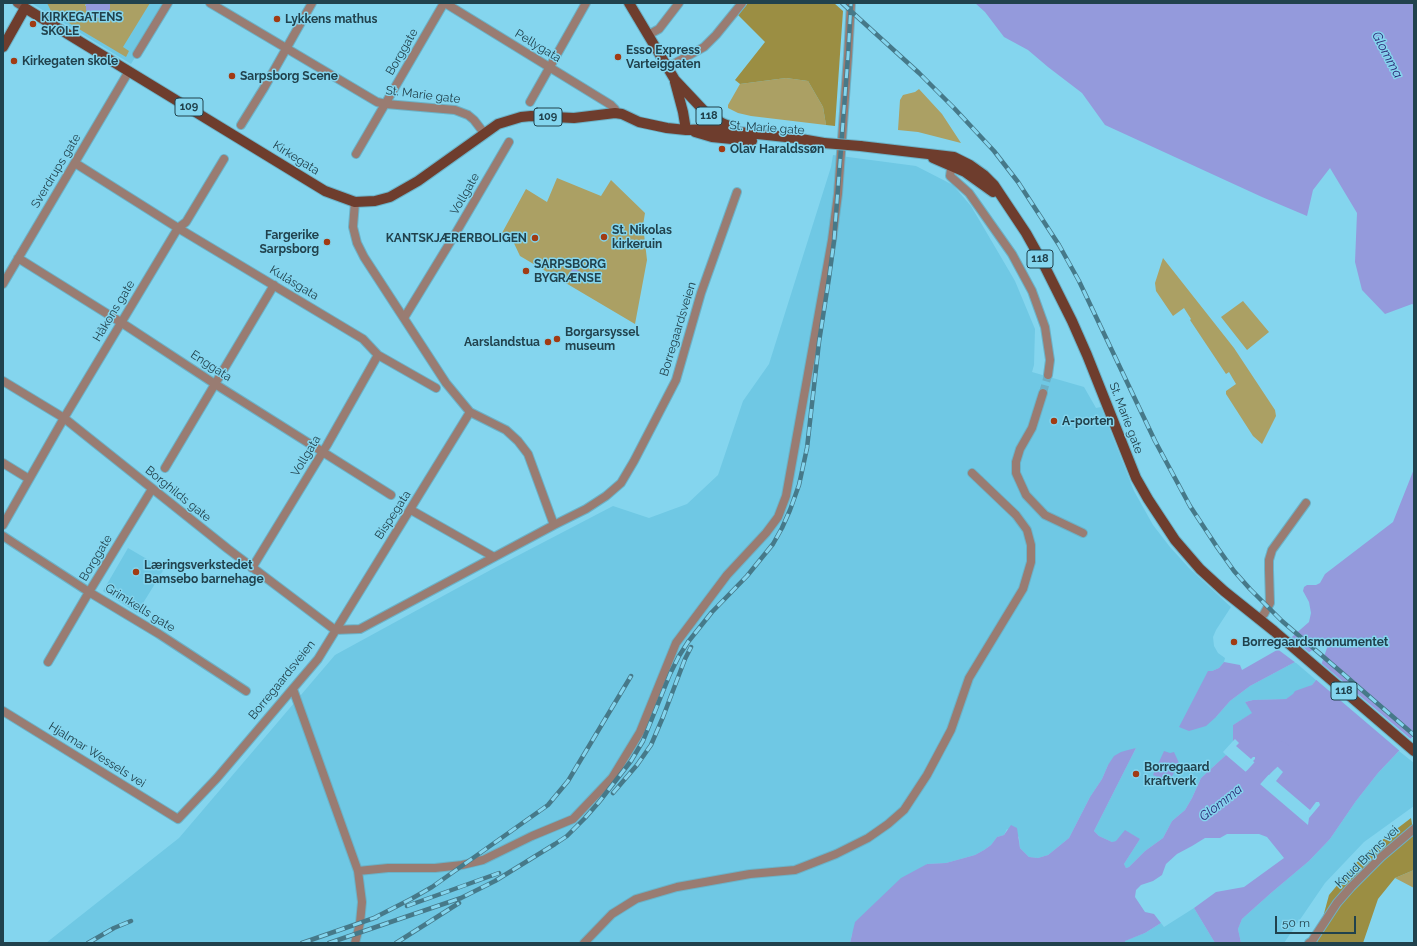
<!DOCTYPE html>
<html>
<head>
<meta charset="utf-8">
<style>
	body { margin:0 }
	#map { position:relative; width:1417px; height:946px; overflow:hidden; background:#84d5ee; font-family:Raleway,sans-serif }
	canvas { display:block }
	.frame { position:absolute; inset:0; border:4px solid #21424d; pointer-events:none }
	.scale { position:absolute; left:1275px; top:916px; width:81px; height:18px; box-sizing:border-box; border:2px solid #21424d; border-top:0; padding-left:5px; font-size:12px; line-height:14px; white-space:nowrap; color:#21424d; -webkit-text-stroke:3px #84d5ee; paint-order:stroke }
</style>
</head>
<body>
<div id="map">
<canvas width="1417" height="946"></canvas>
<div class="frame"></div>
<div class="scale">50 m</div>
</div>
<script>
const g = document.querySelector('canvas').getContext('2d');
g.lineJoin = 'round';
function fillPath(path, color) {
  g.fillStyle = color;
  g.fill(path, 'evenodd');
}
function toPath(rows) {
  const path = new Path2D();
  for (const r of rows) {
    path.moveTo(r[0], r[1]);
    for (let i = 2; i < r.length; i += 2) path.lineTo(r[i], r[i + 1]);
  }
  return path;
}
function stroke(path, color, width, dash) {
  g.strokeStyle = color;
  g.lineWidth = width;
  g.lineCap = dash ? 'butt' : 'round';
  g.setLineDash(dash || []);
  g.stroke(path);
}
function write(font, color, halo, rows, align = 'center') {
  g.font = font + ' Raleway,sans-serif';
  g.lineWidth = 3;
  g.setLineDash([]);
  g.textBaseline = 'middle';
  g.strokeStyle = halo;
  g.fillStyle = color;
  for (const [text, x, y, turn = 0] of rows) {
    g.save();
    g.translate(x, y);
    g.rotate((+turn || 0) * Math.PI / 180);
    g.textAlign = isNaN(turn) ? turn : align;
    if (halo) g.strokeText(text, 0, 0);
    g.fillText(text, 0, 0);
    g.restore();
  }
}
fillPath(toPath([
	[31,3,168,3,131,64],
	[833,155,916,166,953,185,971,206,1015,281,1035,329,1034,365,1032,372,1084,387,1096,408,1101,407,1134,491,1153,525,1170,547,1189,568,1231,607,1216,630,1213,637,1214,646,1218,653,1225,658,1224,662,1219,668,1212,671,1208,671,1216,717,1230,701,1250,686,1295,662,1316,680,1312,685,1286,699,1253,700,1245,702,1253,713,1233,725,1233,741,1223,752,1226,755,1201,778,1192,798,1185,810,1172,821,1163,838,1145,851,1129,867,1126,868,1124,864,1140,839,1112,842,1099,836,1094,831,1136,748,1108,765,1102,779,1090,797,1069,838,1048,855,1038,858,1029,857,1020,848,1019,837,1007,829,1004,835,997,837,991,845,984,850,975,855,946,863,927,864,852,934,850,943,46,943,179,838,335,655,496,567,613,506,649,518,687,504,718,475,743,401,769,364,831,167],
	[128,548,164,569,137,613,103,591],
	[1399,751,1414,763,1414,806,1364,842,1325,883,1284,943,1241,943,1238,929,1242,919,1271,893,1309,861,1330,839,1356,801,1378,773],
	[1194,908,1215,943,1125,943,1124,941,1145,933,1161,923,1164,927]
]), '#6fc8e4');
fillPath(toPath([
	[47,3,86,3,85,6,110,5,110,3,150,3,123,47,129,51,126,57,52,13],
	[786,78,808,81,823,107,826,125,751,116,738,113,728,108,728,105,740,84],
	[919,89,942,114,961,143,918,132,898,130,900,100,903,95,915,92],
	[557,178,601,196,611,180,645,213,643,225,647,260,635,324,520,256,512,239,502,233,526,189,547,202],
	[1163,258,1234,348,1275,410,1276,416,1262,444,1253,436,1226,394,1226,391,1236,384,1229,372,1226,374,1190,320,1191,319,1184,308,1173,316,1156,291,1155,283],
	[1243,301,1269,332,1247,350,1221,317],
	[1414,870,1414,888,1395,878]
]), '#aba064');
fillPath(toPath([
	[748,3,834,3,843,11,835,126,826,125,823,107,808,81,786,78,740,84,735,80,765,42,738,15],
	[1411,818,1414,836,1414,870,1395,878,1378,899,1363,943,1316,943,1329,895,1354,865,1373,847]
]), '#9b8e43');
fillPath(toPath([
	[86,3,110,3,110,9,106,15,98,18,94,17,88,13,86,10],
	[975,3,1414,3,1414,305,1412,304,1385,314,1362,290,1355,262,1357,213,1330,168,1313,190,1307,216,1262,197,1105,125,1082,93,1048,67,1028,50,1004,37,985,12],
	[573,268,588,276,584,282,570,273],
	[1414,469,1414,735,1378,773,1356,801,1330,839,1309,861,1271,893,1242,919,1238,929,1241,943,1215,943,1194,908,1216,892,1244,887,1284,858,1267,837,1259,834,1227,834,1220,838,1205,838,1192,846,1177,854,1166,864,1162,875,1153,881,1141,885,1136,890,1135,897,1145,912,1154,914,1161,923,1145,933,1125,941,1125,943,850,943,855,922,901,878,927,864,946,863,975,855,984,850,991,845,997,837,1004,835,1011,825,1017,828,1020,848,1029,857,1038,858,1048,855,1069,838,1090,797,1102,779,1108,765,1114,756,1121,752,1128,750,1136,748,1094,831,1099,836,1112,842,1116,841,1125,830,1140,839,1124,864,1126,868,1129,867,1145,851,1163,838,1172,821,1185,810,1192,798,1201,778,1226,755,1308,825,1309,818,1320,805,1319,802,1316,802,1310,810,1276,781,1283,772,1277,766,1269,775,1253,761,1255,759,1255,757,1253,757,1251,759,1236,746,1239,743,1235,739,1233,741,1233,725,1252,713,1245,702,1253,700,1286,699,1293,694,1295,691,1312,685,1316,680,1328,645,1328,642,1324,642,1295,662,1250,686,1230,701,1216,717,1206,726,1189,731,1179,727,1208,671,1212,671,1219,668,1224,662,1240,665,1242,670,1277,650,1309,622,1311,613,1309,602,1303,591,1304,587,1307,585,1316,585,1320,583,1325,574,1393,522],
	[1164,751,1170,753,1174,752,1179,763,1169,782,1153,775]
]), '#949adc');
fillPath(toPath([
	[1290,636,1310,653,1296,663,1276,648],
	[1320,662,1412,740,1401,752,1314,678]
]), '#84d5ee');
stroke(toPath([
	[1233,794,1253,778,1262,768,1281,751]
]), '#949adc', 19);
stroke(toPath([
	[1043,393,1048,375]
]), '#6bb0c6', 8, [8, 4]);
const street = toPath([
	[210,3,377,102,386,104,455,110,468,115,474,120,484,133],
	[445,3,611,105,615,109,615,113],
	[648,35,659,29,679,3],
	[137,54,168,3],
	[668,67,704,47,716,35,742,3],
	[530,102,586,3],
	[241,125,264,88,312,3],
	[356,154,444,3],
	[952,162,950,176,969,193,1012,254,1032,291,1045,327,1050,360,1048,375],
	[75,163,178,228,363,339,378,355,436,388],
	[355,202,353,227,357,243,364,257,446,383,465,406,470,412,506,430,518,441,528,454,554,525,586,509,606,496,621,483,634,461,676,380,701,293,737,192],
	[18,258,122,323,215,384,391,495],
	[3,284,129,71],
	[404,318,454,236,509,142],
	[3,381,64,418,228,549,335,630],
	[1043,393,1032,428,1020,449,1016,462,1016,473,1026,495,1045,515,1083,533],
	[3,463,29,479],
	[165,468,274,285],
	[411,510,494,557],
	[3,525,64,418,178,228,186,222,224,159],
	[3,536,89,592,152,489],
	[252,568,327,445,378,355],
	[1258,619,1264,614,1270,603,1269,570,1269,560,1272,550,1306,503],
	[335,630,360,629,554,525],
	[48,662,89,592,159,634,246,691],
	[293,689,358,871,362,902,360,923,355,943],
	[3,711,178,819,217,778,318,659,470,412],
	[358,871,388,868,435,868,462,865,483,860,532,836,573,819,612,778,640,732,676,643,727,575,766,533,778,517,786,496,832,240,838,194,848,56,851,3],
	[584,943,612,914,636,899,677,887,750,874,795,870,836,854,868,838,888,824,904,810,927,775,951,730,969,678,1023,589,1031,562,1031,545,1027,530,1016,515,972,473],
	[1309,943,1312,941,1337,903,1351,887,1381,857,1414,829]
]);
const secondary = toPath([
	[17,3,25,8]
]);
const primary = toPath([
	[629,3,675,80,708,115,724,124,735,128],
	[3,47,25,8,325,191,355,202,375,201,390,197,418,181,498,124,521,117,531,116,574,118,615,113,622,114,639,122,667,128,686,130,711,129,795,138,824,143],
	[675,82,683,112,686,130],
	[695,132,712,137,752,141],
	[860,146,954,157,970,165,984,175,994,185,1026,233,1045,267,1072,321,1087,355,1136,478,1148,499,1175,540,1200,569,1224,591,1274,631,1414,751],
	[933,158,965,172,993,192]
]);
stroke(street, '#6cb2c7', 10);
stroke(secondary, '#6cb2c7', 10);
stroke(primary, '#6cb2c7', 12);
stroke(street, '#997c72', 8);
stroke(secondary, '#80584a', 8);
stroke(primary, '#6e3d2d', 10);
const rail = toPath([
	[842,3,919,73,954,108,994,151,1018,182,1059,245,1079,281,1155,441,1190,506,1217,547,1234,571,1250,589,1282,621,1414,735],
	[613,793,637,765,651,745,663,717,685,659,691,647],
	[407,906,499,873],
	[372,919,411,899,432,887,548,805,568,781,631,676],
	[88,943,114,928,131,921],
	[302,943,377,917],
	[329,943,461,898,495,881,555,844,567,836,585,818,599,802,631,761,643,741,670,674,679,656,688,642,712,612,747,576,773,544,782,528,790,510,799,485,807,448,819,342,829,278,834,241,848,56,851,3],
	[396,943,459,903]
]);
stroke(rail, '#467989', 4.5);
stroke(rail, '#84d5ee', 3, [9]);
const primaryBridge = toPath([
	[824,143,860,146]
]);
stroke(primaryBridge, '#6cb2c7', 12, []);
stroke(primaryBridge, '#6e3d2d', 10);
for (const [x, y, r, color] of [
	[277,19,4,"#a13b13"],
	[33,24,4,"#a13b13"],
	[618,57,4,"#a13b13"],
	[14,61,4,"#a13b13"],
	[232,76,4,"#a13b13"],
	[722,149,4,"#a13b13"],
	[604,237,4,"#a13b13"],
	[535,238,4,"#a13b13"],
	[327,242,4,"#a13b13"],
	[526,271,4,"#a13b13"],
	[557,339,4,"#a13b13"],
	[548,342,4,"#a13b13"],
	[1054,421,4,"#a13b13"],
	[136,572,4,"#a13b13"],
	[1234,642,4,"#a13b13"],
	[1136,774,4,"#a13b13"]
]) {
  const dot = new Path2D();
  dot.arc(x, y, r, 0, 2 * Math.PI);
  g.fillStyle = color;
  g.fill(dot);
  stroke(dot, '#84d5ee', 1.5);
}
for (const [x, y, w] of [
	[189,107,28],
	[709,116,26],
	[548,117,28],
	[1040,259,26],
	[1344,691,26]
]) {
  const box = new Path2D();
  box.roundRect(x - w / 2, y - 9, w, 18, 3);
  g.fillStyle = '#84d5ee';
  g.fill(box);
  stroke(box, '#21424d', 1);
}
write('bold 11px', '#21424d', null, [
	["109",189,107],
	["118",709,116],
	["109",548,117],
	["118",1040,259],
	["118",1344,691]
]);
write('bold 12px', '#21424d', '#84d5ee', [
	["KIRKEGATENS",41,17],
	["SKOLE",41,31],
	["Lykkens mathus",285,19],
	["Esso Express",626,50],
	["Varteiggaten",626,64],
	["Kirkegaten skole",22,61],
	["Sarpsborg Scene",240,76],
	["Olav Haraldssøn",730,149],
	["St. Nikolas",612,230],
	["kirkeruin",612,244],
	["Fargerike",319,235,"right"],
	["Sarpsborg",319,249,"right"],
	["KANTSKJÆRERBOLIGEN",527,238,"right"],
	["SARPSBORG",534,264],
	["BYGRÆNSE",534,278],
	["Borgarsyssel",565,332],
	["museum",565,346],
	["Aarslandstua",540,342,"right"],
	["A-porten",1062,421],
	["Læringsverkstedet",144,565],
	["Bamsebo barnehage",144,579],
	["Borregaardsmonumentet",1242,642],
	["Borregaard",1144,767],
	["kraftverk",1144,781]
], 'left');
write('12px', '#21424d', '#84d5ee', [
	["Pellygata",538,46,31],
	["Borggate",402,52,-60],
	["St. Marie gate",423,95,7],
	["St. Marie gate",767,128,4],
	["Kirkegata",296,158,32],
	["Sverdrups gate",56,171,-59],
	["Vollgate",465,194,-60],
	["Kulåsgata",294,283,31],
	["Håkons gate",114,311,-59],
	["Borregaardsveien",678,329,-73],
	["Enggata",211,366,33],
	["St. Marie gate",1126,418,69],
	["Vollgata",306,456,-59],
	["Borghilds gate",178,494,39],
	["Bispegata",393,515,-57],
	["Borggate",96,558,-59],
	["Grimkells gate",140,608,32],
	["Borregaardsveien",282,680,-51],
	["Hjalmar Wessels vei",97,755,32],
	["Knud Bryns vei",1367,857,-44]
]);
write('italic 13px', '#2d2976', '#84d5ee', [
	["Glomma",1387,55,62],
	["Glomma",1221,803,-38]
]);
</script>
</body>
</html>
